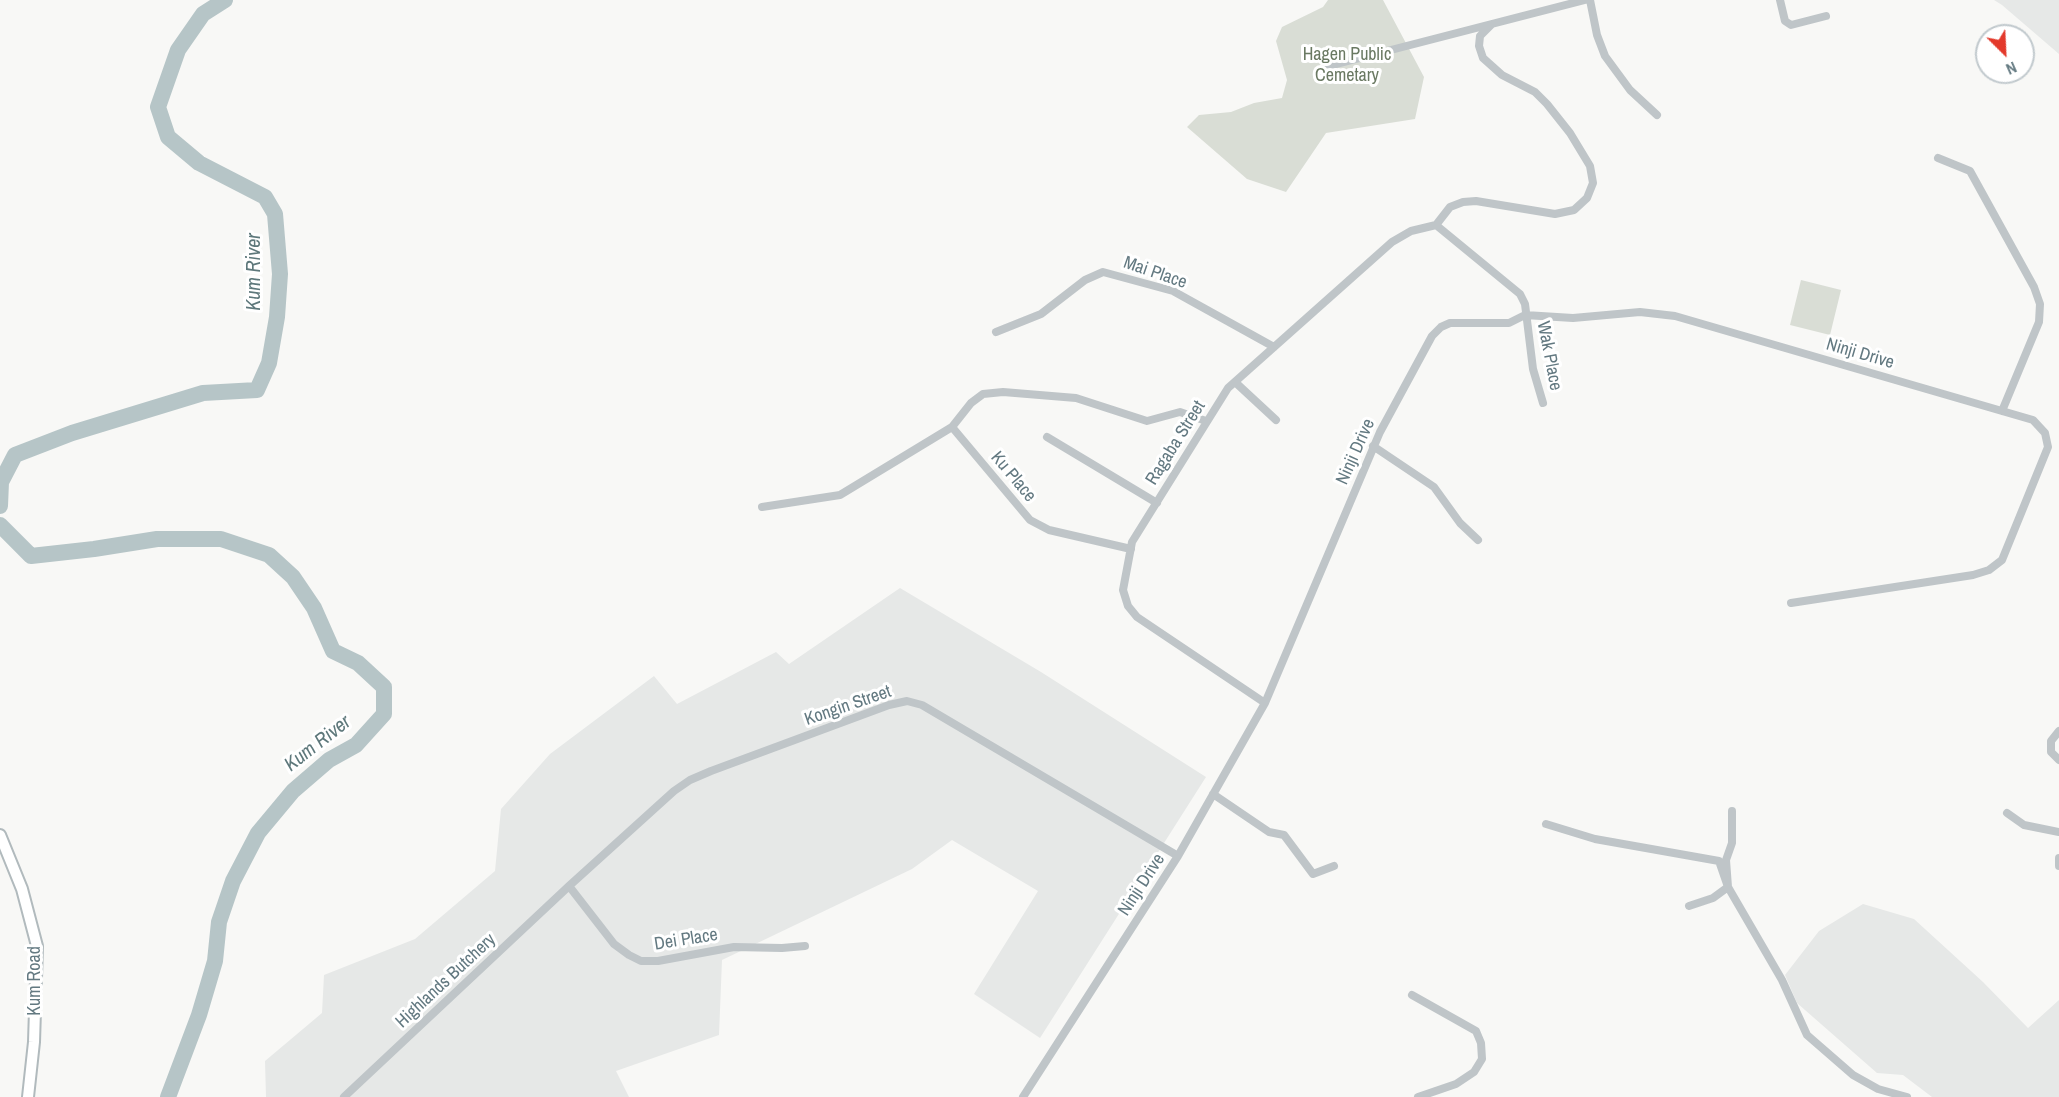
<!DOCTYPE html>
<html>
<head>
<meta charset="utf-8">
<style>
	body { margin:0 }
	#map { position:relative; width:2059px; height:1097px; overflow:hidden; background:#f8f8f6; font-family:"Archivo Narrow",sans-serif }
	canvas { display:block }
	.north { position:absolute; left:1975px; top:24px; width:60px; height:60px; box-sizing:border-box; background:#fff; border:2px solid #c1c9cd; border-radius:50%; rotate:156deg; font-size:16px; font-weight:700; line-height:24px; text-align:center; color:#637981 }
	.north::after { content:''; display:block; margin:auto; width:21px; height:27px; background:#e3392b; clip-path:polygon(50% 0,100% 100%,50% 72%,0 100%) }
</style>
</head>
<body>
<div id="map">
<canvas width="2059" height="1097"></canvas>
<div class="north">N</div>
</div>
<script>
const g = document.querySelector('canvas').getContext('2d');
g.lineJoin = 'round';
function fillPath(path, color) {
  g.fillStyle = color;
  g.fill(path, 'evenodd');
}
function toPath(rows) {
  const path = new Path2D();
  for (const r of rows) {
    path.moveTo(r[0], r[1]);
    for (let i = 2; i < r.length; i += 2) path.lineTo(r[i], r[i + 1]);
  }
  return path;
}
function stroke(path, color, width, dash) {
  g.strokeStyle = color;
  g.lineWidth = width;
  g.lineCap = dash ? 'butt' : 'round';
  g.setLineDash(dash || []);
  g.stroke(path);
}
function write(font, color, halo, rows, align = 'center') {
  g.font = font + ' "Archivo Narrow",sans-serif';
  g.lineWidth = 6;
  g.setLineDash([]);
  g.textBaseline = 'middle';
  g.strokeStyle = halo;
  g.fillStyle = color;
  for (const [text, x, y, turn = 0] of rows) {
    g.save();
    g.translate(x, y);
    g.rotate((+turn || 0) * Math.PI / 180);
    g.textAlign = isNaN(turn) ? turn : align;
    if (halo) g.strokeText(text, 0, 0);
    g.fillText(text, 0, 0);
    g.restore();
  }
}
fillPath(toPath([
	[1994,0,2059,0,2059,54,2002,5],
	[900,588,1041,672,1206,777,1040,1038,974,994,1038,891,952,840,912,869,722,960,719,1035,616,1071,629,1097,266,1097,265,1061,322,1013,324,975,415,939,495,871,501,809,550,754,654,676,677,704,776,652,789,664],
	[1863,904,1914,919,1983,982,2028,1028,2059,1000,2059,1097,1932,1097,1903,1075,1877,1073,1797,1003,1785,975,1819,931]
]), '#e6e8e7');
fillPath(toPath([
	[1328,0,1383,0,1424,77,1415,119,1326,133,1286,192,1247,179,1187,127,1199,115,1231,112,1254,103,1282,98,1287,80,1276,41,1282,27,1323,7],
	[1801,280,1841,290,1830,335,1790,325]
]), '#d9ddd5');
stroke(toPath([
	[0,506,1,482,15,455,72,433,203,393,257,390,269,363,277,317,280,274,275,214,265,197,199,163,168,137,158,107,178,50,203,14,225,0],
	[0,525,31,556,94,549,157,539,221,539,269,555,293,577,314,608,333,651,358,663,384,687,384,714,356,745,329,760,293,791,258,833,233,881,219,922,215,961,199,1015,168,1097]
]), '#b6c5c7', 16);
const secondary = toPath([
	[0,835,22,889,37,946,34,1042,28,1097]
]);
stroke(secondary, '#b1babd', 14);
stroke(toPath([
	[1590,0,1597,35,1605,56,1630,90,1657,115],
	[1780,0,1785,21,1791,25,1826,16],
	[1491,25,1480,36,1479,46,1483,58,1502,75,1535,92,1547,104,1570,133,1590,166,1593,183,1587,198,1574,210,1555,214,1476,201,1463,202,1450,207,1436,225,1520,294,1525,304,1533,369,1543,403],
	[1325,67,1585,0],
	[1938,158,1970,171,2034,287,2040,304,2039,322,2002,411],
	[996,332,1041,314,1085,280,1103,272,1173,291,1274,347],
	[1235,382,1276,420],
	[952,427,1030,520,1049,530,1131,549],
	[1047,437,1157,503],
	[1373,446,1434,487,1460,523,1478,540],
	[762,507,840,495,952,427,971,403,983,394,1003,392,1076,398,1147,421,1180,412,1206,421],
	[1265,703,1137,617,1128,606,1123,590,1132,542,1228,388,1392,242,1411,231,1436,225],
	[2059,731,2051,741,2051,752,2059,760],
	[1213,794,1269,832,1284,835,1313,874,1334,866],
	[1732,811,1732,843,1726,860,1728,887,1782,980,1807,1035,1853,1075,1878,1089,1907,1097],
	[2007,813,2024,825,2059,832],
	[1546,824,1595,839,1719,861,1728,887,1713,898,1689,906],
	[2059,858,2059,866],
	[569,886,614,944,629,955,641,961,658,961,734,947,782,948,805,946],
	[1412,995,1476,1031,1481,1043,1482,1059,1474,1072,1456,1084,1418,1097],
	[344,1097,569,886,674,791,690,780,711,771,889,705,907,701,922,705,1178,856],
	[1023,1097,1178,856,1265,703,1380,432,1432,336,1441,327,1450,323,1509,323,1525,315,1573,318,1640,312,1675,316,2033,420,2045,433,2048,447,2002,560,1989,570,1973,575,1791,603]
]), '#bfc5c8', 8);
stroke(secondary, '#fff', 10);
write('18px', '#6a7962', '#fff', [
	["Hagen Public",1347,55],
	["Cemetary",1347,76]
]);
write('18px', '#637981', '#fff', [
	["Mai Place",1155,273,19],
	["Ninji Drive",1860,354,16],
	["Wak Place",1549,356,79],
	["Ragaba Street",1176,443,-58],
	["Ninji Drive",1356,452,-66],
	["Ku Place",1013,477,50],
	["Kongin Street",848,706,-19],
	["Ninji Drive",1142,885,-57],
	["Dei Place",686,940,-9],
	["Kum Road",35,981,-90],
	["Highlands Butchery",446,981,-43]
]);
write('italic 20px', '#5e787b', '#fff', [
	["Kum River",255,272,-90],
	["Kum River",318,744,-38]
]);
</script>
</body>
</html>
